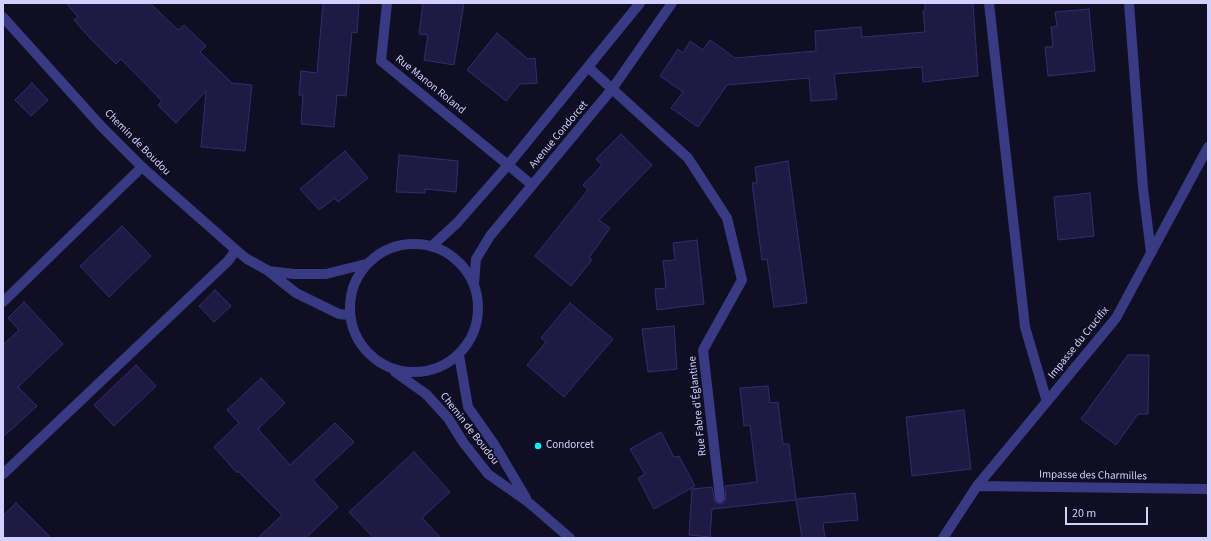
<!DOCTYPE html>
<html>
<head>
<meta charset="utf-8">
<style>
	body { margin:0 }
	#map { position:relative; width:1211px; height:541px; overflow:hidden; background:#100e23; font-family:"Source Sans 3",sans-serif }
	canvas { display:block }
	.frame { position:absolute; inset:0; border:4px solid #d2d0ff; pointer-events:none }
	.scale { position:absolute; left:1065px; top:507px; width:83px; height:18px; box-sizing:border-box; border:2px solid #d2d0ff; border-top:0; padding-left:5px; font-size:12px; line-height:14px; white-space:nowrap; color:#d2d0ff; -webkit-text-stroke:3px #100e23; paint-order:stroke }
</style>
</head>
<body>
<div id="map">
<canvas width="1211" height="541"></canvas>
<div class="frame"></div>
<div class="scale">20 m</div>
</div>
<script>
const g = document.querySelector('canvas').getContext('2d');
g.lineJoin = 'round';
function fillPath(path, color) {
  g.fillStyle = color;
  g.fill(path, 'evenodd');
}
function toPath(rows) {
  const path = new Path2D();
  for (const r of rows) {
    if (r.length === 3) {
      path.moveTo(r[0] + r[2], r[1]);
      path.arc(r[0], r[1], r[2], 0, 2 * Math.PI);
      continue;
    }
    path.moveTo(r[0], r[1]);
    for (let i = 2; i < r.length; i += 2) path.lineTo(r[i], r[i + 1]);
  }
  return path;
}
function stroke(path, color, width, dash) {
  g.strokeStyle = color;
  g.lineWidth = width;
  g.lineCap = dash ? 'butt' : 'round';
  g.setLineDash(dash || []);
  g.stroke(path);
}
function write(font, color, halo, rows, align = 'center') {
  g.font = font + ' "Source Sans 3",sans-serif';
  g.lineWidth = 3.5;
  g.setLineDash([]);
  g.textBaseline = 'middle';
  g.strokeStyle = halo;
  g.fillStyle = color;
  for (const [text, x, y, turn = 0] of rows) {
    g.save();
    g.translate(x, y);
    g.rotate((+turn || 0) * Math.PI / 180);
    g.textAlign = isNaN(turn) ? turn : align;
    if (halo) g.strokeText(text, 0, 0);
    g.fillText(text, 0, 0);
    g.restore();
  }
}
const building = toPath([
	[66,3,150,3,178,30,184,25,206,46,200,52,232,83,252,85,245,151,201,147,206,91,176,123,158,105,162,101,121,59,116,64,90,38,74,20,78,17,66,3],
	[323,3,359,3,357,33,352,32,346,96,337,95,334,127,301,124,303,95,299,95,301,71,317,73,323,3],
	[423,3,464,3,454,65,424,60,428,35,419,34,423,3],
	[925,3,973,3,978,76,923,82,922,67,834,74,837,99,811,101,809,78,727,85,698,127,671,108,683,92,660,76,678,49,683,53,690,41,703,50,710,40,735,58,816,51,815,31,861,27,862,37,925,32,923,11,925,11,925,3],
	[1089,9,1095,71,1048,76,1045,47,1053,47,1051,27,1057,26,1055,12,1089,9],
	[497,33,528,59,535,58,537,83,520,84,506,101,467,70,497,33],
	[32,83,48,100,31,116,15,100,32,83],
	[621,134,652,165,599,220,610,228,589,258,592,260,571,286,535,256,588,190,583,185,602,165,596,159,621,134],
	[345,151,368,178,338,202,335,198,319,210,300,189,345,151],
	[399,155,458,161,456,192,425,189,425,193,396,192,399,155],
	[788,161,807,303,774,307,767,259,762,260,752,183,757,183,755,167,788,161],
	[1090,193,1094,236,1058,240,1054,197,1090,193],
	[122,226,151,256,109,297,80,266,122,226],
	[697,240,704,304,657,310,655,289,666,288,663,261,675,260,673,243,697,240],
	[215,290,231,306,214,322,199,306,215,290],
	[24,302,63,344,18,387,37,406,3,437,3,345,19,330,8,318,24,302],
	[570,303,613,339,564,397,527,365,546,342,541,338,570,303],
	[674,326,677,369,648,372,642,329,674,326],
	[1128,355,1149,355,1148,414,1138,414,1116,445,1081,419,1128,355],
	[136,365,156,386,114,426,94,405,136,365],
	[261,378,285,403,258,429,290,465,335,423,354,442,313,480,338,507,306,538,258,538,282,515,238,471,237,473,214,447,239,423,227,410,261,378],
	[768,386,770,403,778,402,783,444,789,444,796,499,855,493,858,520,823,523,825,538,802,538,796,500,712,509,710,537,689,535,692,489,712,487,715,502,720,504,724,503,726,500,725,486,757,482,750,425,744,426,740,388,768,386],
	[964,410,971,469,912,476,906,417,964,410],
	[661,432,674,457,679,456,695,486,654,509,638,478,645,474,630,449,661,432],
	[414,452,450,492,422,518,441,538,374,538,349,512,414,452],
	[16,503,51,538,3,538,3,516,16,503]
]);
fillPath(building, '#1f1a44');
stroke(building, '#342c71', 1);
stroke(toPath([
	[1129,3,1143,188,1151,253],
	[3,302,142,167],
	[3,474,228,261,236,250]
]), '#383b83', 10);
stroke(toPath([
	[387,3,381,61,508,165,532,185],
	[989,3,1025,327,1047,402],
	[588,67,688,158,727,218,742,280,703,350,720,498],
	[432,246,457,223,508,165,640,3],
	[474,284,476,259,490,236,612,89,672,3],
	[977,486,1208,489],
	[943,538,977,486,1116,318,1208,147]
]), '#383b83', 10);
stroke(toPath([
	[3,17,102,127,142,167,236,250,247,259,267,270,296,293,339,314,349,315],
	[414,308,64],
	[268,271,294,274,326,274,366,264],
	[459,355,468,407,494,444,526,498],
	[395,372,426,394,448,418,463,442,488,474,528,502,570,538]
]), '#383b83', 10);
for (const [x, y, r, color] of [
	[538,446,4,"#00f5fb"]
]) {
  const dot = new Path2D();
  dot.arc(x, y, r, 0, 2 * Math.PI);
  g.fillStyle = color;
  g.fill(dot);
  stroke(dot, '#100e23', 1.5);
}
write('11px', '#d2d0ff', '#100e23', [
	["Rue Manon Roland",430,85,39],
	["Avenue Condorcet",559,135,-50],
	["Chemin de Boudou",137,143,45],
	["Impasse du Crucifix",1079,343,-51],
	["Rue Fabre d'Églantine",698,406,-96],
	["Chemin de Boudou",469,429,52],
	["Impasse des Charmilles",1093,476,1]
]);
write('11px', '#d2d0ff', '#100e23', [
	["Condorcet",546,446]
], 'left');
</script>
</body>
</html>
